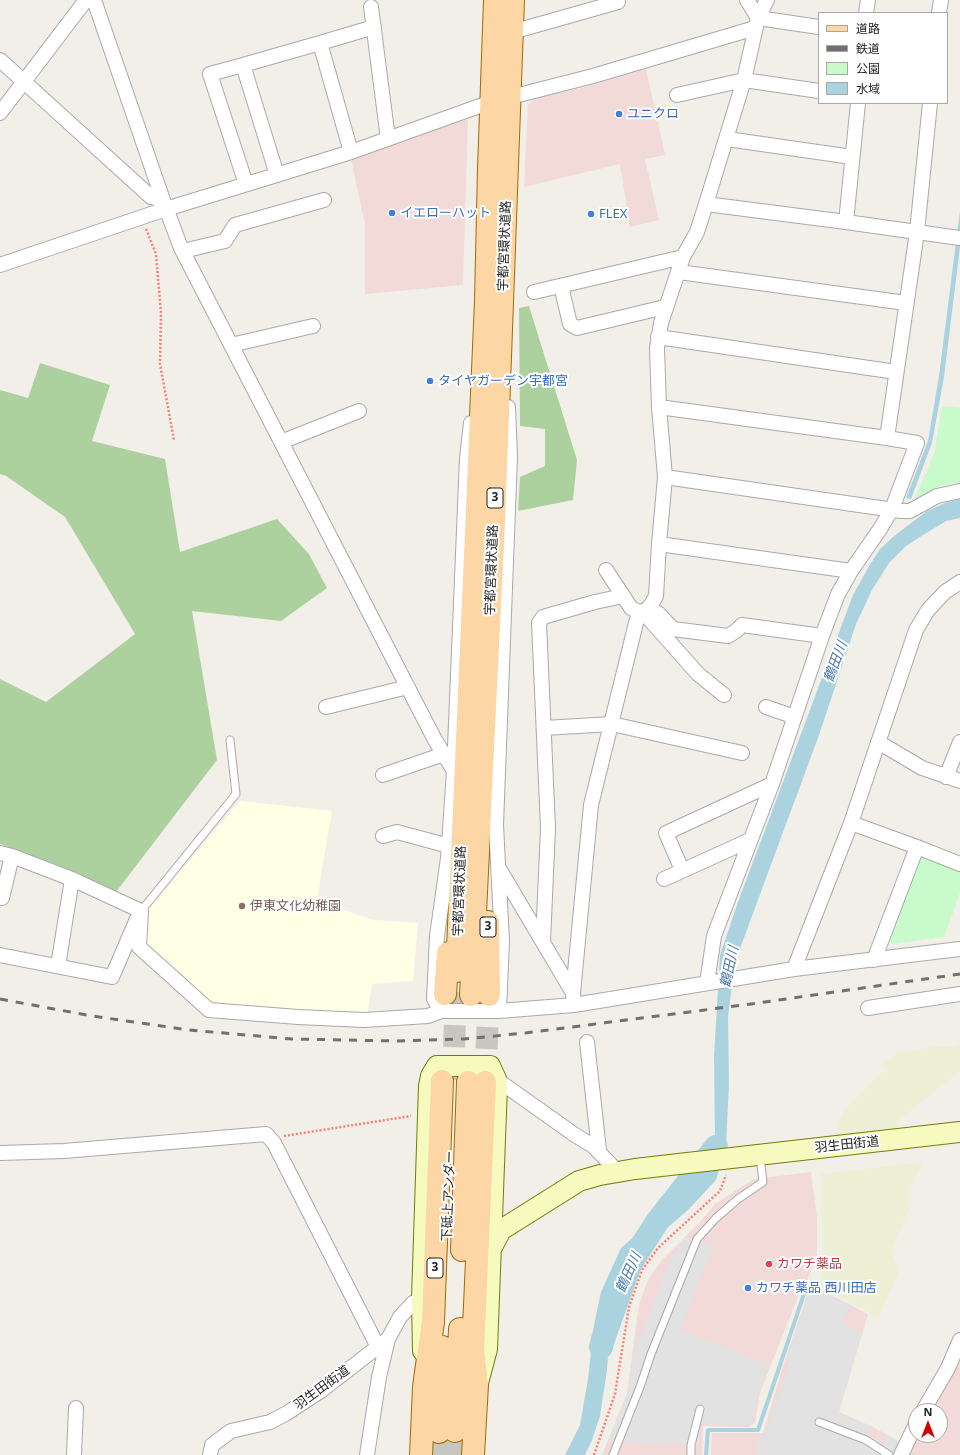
<!DOCTYPE html>
<html>
<head>
<meta charset="utf-8">
<style>
	body { margin:0 }
	#map { position:relative; width:960px; height:1455px; overflow:hidden; background:#f2efe9; font-family:"Noto Sans","Noto Sans JP",sans-serif }
	canvas { display:block }
	.legend { position:absolute; left:818px; top:12px; width:130px; height:92px; box-sizing:border-box; background:#fff; border:1px solid #a7a7a7; margin:0; padding:5px 7px; list-style:none; font-size:12px; color:#222 }
	.legend li { display:flex; align-items:center; gap:8px; height:20px }
	.legend b { width:20px; border:1px solid #a7a7a7 }
	.north { position:absolute; left:908px; top:1403px; width:40px; height:40px; box-sizing:border-box; background:#fff; border:1px solid #a7a7a7; border-radius:50%; rotate:0deg; font-size:11px; font-weight:700; line-height:16px; text-align:center; color:#222 }
	.north::after { content:''; display:block; margin:auto; width:14px; height:18px; background:#d40000; clip-path:polygon(50% 0,100% 100%,50% 72%,0 100%) }
</style>
</head>
<body>
<div id="map">
<canvas width="960" height="1455"></canvas>
<ul class="legend">
<li><b style="height:5px;background:#fcd6a4"></b>道路</li>
<li><b style="height:5px;background:#707070"></b>鉄道</li>
<li><b style="height:11px;background:#c8facc"></b>公園</li>
<li><b style="height:11px;background:#aad3df"></b>水域</li>
</ul>
<div class="north">N</div>
</div>
<script>
const g = document.querySelector('canvas').getContext('2d');
g.lineJoin = 'round';
function fillPath(path, color) {
  g.fillStyle = color;
  g.fill(path, 'evenodd');
}
function toPath(rows) {
  const path = new Path2D();
  for (const r of rows) {
    path.moveTo(r[0], r[1]);
    for (let i = 2; i < r.length; i += 2) path.lineTo(r[i], r[i + 1]);
  }
  return path;
}
function stroke(path, color, width, dash) {
  g.strokeStyle = color;
  g.lineWidth = width;
  g.lineCap = dash ? 'butt' : 'round';
  g.setLineDash(dash || []);
  g.stroke(path);
}
function write(font, color, halo, rows, align = 'center') {
  g.font = font + ' "Noto Sans","Noto Sans JP",sans-serif';
  g.lineWidth = 4;
  g.setLineDash([]);
  g.textBaseline = 'middle';
  g.strokeStyle = halo;
  g.fillStyle = color;
  for (const [text, x, y, turn = 0] of rows) {
    g.save();
    g.translate(x, y);
    g.rotate((+turn || 0) * Math.PI / 180);
    g.textAlign = isNaN(turn) ? turn : align;
    if (halo) g.strokeText(text, 0, 0);
    g.fillText(text, 0, 0);
    g.restore();
  }
}
fillPath(toPath([
	[646,69,665,155,645,159,659,220,630,227,620,164,524,187,528,105,535,98,582,88],
	[468,119,463,285,365,294,365,224,351,159],
	[811,1172,817,1217,817,1255,806,1283,803,1284,760,1393,755,1423,749,1427,703,1426,702,1455,602,1455,627,1393,639,1304,648,1280,661,1261,701,1221,715,1204,754,1179],
	[820,1291,839,1299,868,1314,839,1412,873,1427,908,1446,916,1435,940,1435,940,1411,927,1411,960,1347,960,1455,711,1455,712,1433,763,1433,783,1366,808,1292]
]), '#f2dad9');
fillPath(toPath([
	[240,801,332,811,317,900,373,920,418,923,413,981,372,984,368,1012,294,1011,213,1007,144,944,146,912]
]), '#ffffe5');
fillPath(toPath([
	[960,1043,960,1071,900,1119,897,1131,834,1136,838,1122,845,1110,870,1083,883,1072,887,1072,883,1064,897,1053,932,1047,955,1047],
	[923,1162,908,1196,909,1210,891,1250,899,1272,878,1318,820,1286,823,1268,821,1174]
]), '#eef0d5');
fillPath(toPath([
	[529,306,577,460,573,500,518,511,520,477,545,466,545,429,520,426,519,308],
	[40,363,110,385,92,441,165,459,180,552,277,519,309,554,327,588,281,621,192,611,217,760,116,892,76,872,0,844,0,679,46,702,135,634,65,517,6,476,0,474,0,390,28,398]
]), '#add19e');
fillPath(toPath([
	[942,406,960,408,960,482,940,486,914,500,934,454],
	[919,855,960,870,960,893,944,937,892,944,887,938]
]), '#c8facc');
fillPath(toPath([
	[686,1236,713,1246,680,1330,769,1364,758,1393,753,1422,749,1425,701,1424,699,1445,608,1441,628,1393,633,1355,672,1255],
	[809,1292,820,1292,852,1306,842,1321,862,1334,838,1413,872,1427,867,1435,882,1444,888,1436,900,1442,895,1455,757,1455,757,1436,764,1436,789,1366,787,1354]
]), '#e2e2e2');
fillPath(toPath([
	[960,211,960,247,944,377,932,443,911,499,906,498,928,441,939,376],
	[960,499,960,518,946,521,923,535,906,546,889,563,872,590,856,624,819,735,735,962,728,1017,729,1084,726,1146,716,1180,689,1209,666,1229,643,1255,619,1286,612,1303,607,1370,600,1416,592,1440,585,1455,565,1455,580,1425,588,1379,594,1325,601,1292,621,1248,647,1225,685,1193,715,1141,714,1056,720,955,738,902,853,595,869,566,880,549,894,536,927,511,945,503]
]), '#aad3df');
stroke(toPath([
	[706,1455,708,1430,758,1430,806,1288]
]), '#aad3df', 4);
stroke(toPath([
	[601,1347,603,1339,630,1264,657,1222,716,1147]
]), '#aad3df', 24);
stroke(toPath([
	[453,1080,456,991],
	[485,1082,489,995],
	[439,1455,439,1432],
	[455,1455,455,1431]
]), '#c8c6c1', 22, [22, 11]);
const service = toPath([
	[141,911,236,794,230,740],
	[819,1422,866,1440,889,1455],
	[613,1455,640,1387,651,1354,697,1239,716,1218,738,1199,763,1182,760,1157],
	[691,1455,691,1445,700,1409]
]);
const minor = toPath([
	[94,0,163,200,181,248,435,740,454,771],
	[747,0,758,18,819,27],
	[371,7,388,139],
	[866,13,868,0],
	[939,13,941,0],
	[512,32,618,2],
	[320,43,374,27],
	[0,60,151,197,163,200],
	[243,65,210,74,246,184],
	[677,95,744,80,819,91],
	[930,103,917,232,960,238],
	[0,113,86,0],
	[727,139,852,157],
	[277,175,243,65,320,43,351,152],
	[706,204,846,222,858,103],
	[183,251,225,241,235,225,324,200],
	[0,265,166,209,351,152,491,102,593,76,755,28],
	[679,272,906,303],
	[561,286,570,324,577,328,665,307],
	[534,292,683,257],
	[658,337,896,372],
	[231,345,313,326],
	[659,407,887,438],
	[471,423,467,458,454,771,448,858,437,936,434,999,441,1011,499,1011,574,1005,794,969,960,949],
	[281,442,359,411],
	[665,477,901,511,910,511,937,496,960,491],
	[659,544,851,571],
	[606,570,631,608,636,611,643,612,658,613,673,629,728,636,736,631,742,625,822,636],
	[643,612,698,674,724,695],
	[326,707,408,687],
	[766,707,795,717],
	[544,728,612,724,742,753],
	[878,742,922,768,960,781],
	[383,775,444,754],
	[946,777,960,742],
	[851,823,917,847,960,864],
	[383,836,397,832,449,846],
	[0,853,12,856,72,879,141,911],
	[500,870,573,993],
	[682,870,666,833,772,784],
	[664,879,750,840],
	[0,897,2,898,12,856],
	[141,911,139,947,209,1010,298,1017,364,1020,428,1016,441,1011],
	[543,942,548,828,539,623,543,617,595,602,623,596],
	[0,955,112,977,137,919],
	[874,960,917,847],
	[58,966,72,879],
	[794,969,851,823,916,630,928,610,945,592,960,582],
	[707,983,714,936,772,784,822,636,838,594,851,571,880,529,892,509,917,443,887,438,917,232,846,222],
	[574,1005,573,993,591,805,637,619,651,605,656,596,659,544,665,477,659,407,657,348,661,323,683,257,697,232,706,204,744,80,758,18,767,0],
	[868,1008,960,994],
	[499,1011,502,941,496,825,510,456,508,407],
	[587,1042,599,1150],
	[496,1079,575,1135,593,1146,618,1172],
	[0,1153,64,1151,266,1134,274,1143,378,1347],
	[923,1411,948,1368,960,1340],
	[74,1455,76,1408],
	[210,1455,212,1445,231,1431,270,1422,287,1413,322,1390,388,1339,400,1317,413,1303,422,1298],
	[367,1455,379,1377,388,1339],
	[901,1455,916,1424]
]);
const secondary = toPath([
	[491,1249,501,1230,579,1181,600,1175,635,1169,960,1132],
	[423,1351,422,1298,429,1086,431,1076,437,1066,490,1066,496,1079,497,1086,487,1349,478,1383]
]);
const primary = toPath([
	[488,922,489,995],
	[457,971,486,301,489,169,495,0],
	[445,994,448,953],
	[471,995,494,522,513,0],
	[462,1250,468,1082],
	[455,1431,460,1329],
	[439,1432,442,1347],
	[421,1455,424,1387,433,1322,442,1081],
	[473,1455,477,1385,473,1350,485,1082]
]);
stroke(service, '#a9a9a9', 9);
stroke(minor, '#a9a9a9', 16);
stroke(secondary, '#707d05', 22);
stroke(primary, '#a06b00', 24);
stroke(toPath([
	[146,229,156,254,161,313,160,364,174,440],
	[284,1136,411,1116],
	[594,1455,615,1394,629,1307,642,1270,658,1248,720,1191,726,1175]
]), '#fa8072', 2.5, [2, 2]);
stroke(service, '#fff', 7);
stroke(minor, '#fff', 14);
stroke(secondary, '#f7fabf', 20);
stroke(primary, '#fcd6a4', 22);
stroke(toPath([
	[0,999,92,1016,189,1030,292,1039,398,1041,464,1039,525,1033,751,1004,960,974]
]), '#707070', 3, [8, 8]);
for (const [x, y, r, color] of [
	[619,114,4,"#3f7fe0"],
	[392,213,4,"#3f7fe0"],
	[591,214,4,"#3f7fe0"],
	[430,381,4,"#3f7fe0"],
	[242,906,4,"#8d6e63"],
	[769,1264,4,"#e0444e"],
	[748,1288,4,"#3f7fe0"]
]) {
  const dot = new Path2D();
  dot.arc(x, y, r, 0, 2 * Math.PI);
  g.fillStyle = color;
  g.fill(dot);
  stroke(dot, '#fff', 1.5);
}
for (const [x, y, w] of [
	[495,498,16],
	[488,927,16],
	[435,1268,16]
]) {
  const box = new Path2D();
  box.roundRect(x - w / 2, y - 10, w, 20, 3);
  g.fillStyle = '#fff';
  g.fill(box);
  stroke(box, '#222', 1);
}
write('bold 12px', '#222', null, [
	["3",495,498],
	["3",488,927],
	["3",435,1268]
]);
write('13px', '#366cbe', '#fff', [
	["ユニクロ",627,114],
	["イエローハット",400,213],
	["FLEX",599,214],
	["タイヤガーデン宇都宮",438,381],
	["カワチ薬品 西川田店",756,1288]
], 'left');
write('13px', '#222', '#fff', [
	["宇都宮環状道路",505,246,-88],
	["宇都宮環状道路",492,570,-88],
	["宇都宮環状道路",460,891,-88],
	["羽生田街道",847,1145,-6],
	["下砥上アンダー",449,1196,-88],
	["羽生田街道",322,1388,-36]
]);
write('13px', '#785e54', '#fff', [
	["伊東文化幼稚園",250,906]
], 'left');
write('13px', '#be3a42', '#fff', [
	["カワチ薬品",777,1264]
], 'left');
write('italic 14px', '#4a7aab', '#fff', [
	["鶴田川",836,662,-70],
	["鶴田川",730,967,-78],
	["鶴田川",629,1273,-66]
]);
</script>
</body>
</html>
